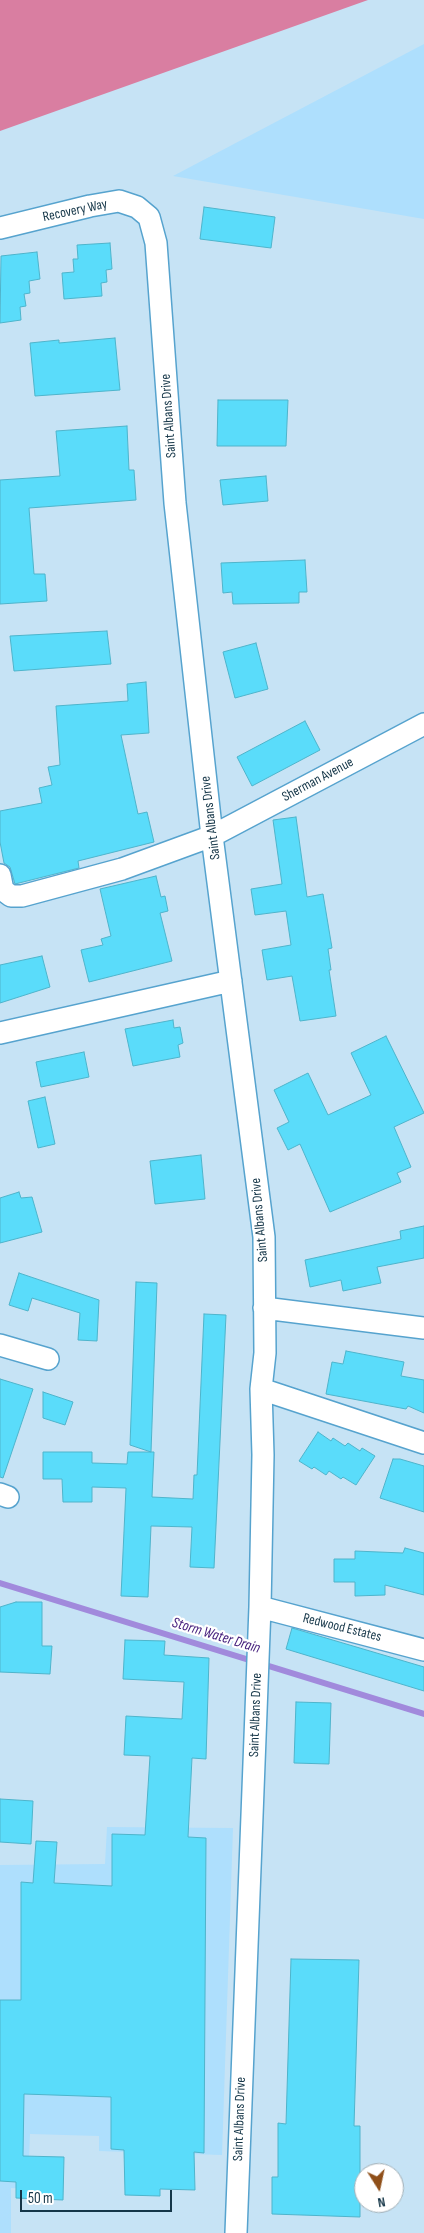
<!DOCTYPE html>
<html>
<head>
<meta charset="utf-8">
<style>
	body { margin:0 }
	#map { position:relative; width:424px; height:2233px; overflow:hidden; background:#c6e3f5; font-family:"Sofia Sans Condensed",sans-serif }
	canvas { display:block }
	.north { position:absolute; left:354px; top:2163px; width:50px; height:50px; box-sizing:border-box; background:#fff; border:1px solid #a1afb6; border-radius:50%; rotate:170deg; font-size:14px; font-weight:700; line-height:20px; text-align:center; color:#153648 }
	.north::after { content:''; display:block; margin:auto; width:18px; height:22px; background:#8f4f19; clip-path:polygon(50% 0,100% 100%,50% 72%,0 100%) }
	.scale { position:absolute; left:20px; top:2190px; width:152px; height:22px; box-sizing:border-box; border:2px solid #153648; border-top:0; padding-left:6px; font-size:15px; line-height:18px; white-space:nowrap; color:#153648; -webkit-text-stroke:4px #fff; paint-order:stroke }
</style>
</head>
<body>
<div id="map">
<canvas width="424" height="2233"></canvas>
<div class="north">N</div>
<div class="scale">50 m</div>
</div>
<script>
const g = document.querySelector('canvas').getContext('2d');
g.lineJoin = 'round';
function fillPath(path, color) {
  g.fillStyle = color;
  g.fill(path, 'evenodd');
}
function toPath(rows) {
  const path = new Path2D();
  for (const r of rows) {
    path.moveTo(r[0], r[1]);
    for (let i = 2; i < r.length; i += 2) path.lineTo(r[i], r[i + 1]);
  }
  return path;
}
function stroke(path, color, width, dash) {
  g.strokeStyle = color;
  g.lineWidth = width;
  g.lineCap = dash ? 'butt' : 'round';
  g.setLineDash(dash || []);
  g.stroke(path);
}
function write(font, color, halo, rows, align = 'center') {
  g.font = font + ' "Sofia Sans Condensed",sans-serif';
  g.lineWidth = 4.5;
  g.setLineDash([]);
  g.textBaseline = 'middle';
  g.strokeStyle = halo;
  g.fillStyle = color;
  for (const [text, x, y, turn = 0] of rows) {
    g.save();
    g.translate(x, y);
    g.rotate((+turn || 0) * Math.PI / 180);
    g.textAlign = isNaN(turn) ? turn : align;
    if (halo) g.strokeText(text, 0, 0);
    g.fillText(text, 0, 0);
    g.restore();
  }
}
fillPath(toPath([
	[424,44,424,219,173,176],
	[107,1827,233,1828,222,2155,99,2151,99,2136,30,2134,28,2189,11,2188,11,2233,0,2233,0,1865,105,1864]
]), '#aedffd');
fillPath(toPath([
	[0,0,368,0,0,131]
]), '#d97ea1');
stroke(toPath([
	[0,1583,424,1714]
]), '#a18adc', 6);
const building = toPath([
	[204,207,275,217,271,248,200,239,204,207],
	[110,243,112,269,106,270,107,282,101,283,102,296,64,299,62,273,74,272,73,259,78,259,77,245,110,243],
	[37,252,40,279,29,281,30,293,24,294,26,306,20,307,21,320,0,323,1,256,37,252],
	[115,338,120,390,35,396,30,343,59,340,59,343,115,338],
	[218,400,288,400,286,446,217,446,218,400],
	[127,426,129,470,134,470,136,500,29,508,34,574,45,574,47,601,0,604,0,480,60,476,56,431,127,426],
	[266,476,268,501,223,505,220,480,266,476],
	[305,560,307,592,299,592,299,603,233,604,232,592,223,593,221,563,305,560],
	[107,631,111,664,14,671,10,636,107,631],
	[256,643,268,689,235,698,223,652,256,643],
	[146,682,149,733,121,735,138,814,147,812,154,842,78,861,79,868,15,884,10,867,4,863,0,842,0,811,42,803,39,788,52,785,48,767,60,765,56,706,128,701,127,684,146,682],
	[305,721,320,750,252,786,237,757,305,721],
	[296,817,307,897,323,894,332,948,328,949,331,970,329,970,336,1016,300,1021,292,976,267,980,262,950,291,945,286,911,255,915,251,889,282,884,273,820,296,817],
	[156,876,161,897,165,896,168,911,160,913,172,961,89,982,81,950,103,945,101,939,111,936,100,889,156,876],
	[42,956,50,987,0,1003,0,965,42,956],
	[173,1020,174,1028,180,1027,183,1043,178,1045,180,1057,133,1066,125,1029,173,1020],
	[386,1036,424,1113,394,1127,411,1167,397,1173,401,1182,330,1212,300,1144,288,1150,277,1128,289,1122,274,1090,308,1073,328,1115,371,1095,351,1053,386,1036],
	[84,1052,89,1077,41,1087,36,1062,84,1052],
	[45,1097,55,1144,38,1148,28,1101,45,1097],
	[201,1155,205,1199,155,1204,150,1161,201,1155],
	[19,1192,21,1198,32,1197,42,1232,0,1243,0,1198,19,1192],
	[424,1226,424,1258,377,1267,381,1283,343,1291,341,1280,310,1287,305,1260,401,1239,400,1231,424,1226],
	[19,1273,99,1300,97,1341,78,1340,80,1313,32,1298,28,1311,9,1305,19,1273],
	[136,1282,157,1283,151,1452,130,1445,136,1282],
	[204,1314,226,1315,214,1568,190,1567,192,1527,151,1526,148,1597,121,1596,126,1488,92,1487,92,1502,63,1502,62,1479,43,1479,43,1452,92,1452,92,1463,127,1464,128,1452,154,1452,152,1497,193,1499,194,1475,197,1475,204,1314],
	[346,1351,404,1362,401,1376,424,1380,424,1413,408,1406,406,1409,326,1394,332,1362,343,1364,346,1351],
	[0,1379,33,1389,3,1478,0,1477,0,1379],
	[43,1392,73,1402,65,1425,43,1418,43,1392],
	[318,1432,331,1441,333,1438,345,1446,348,1443,360,1451,362,1448,375,1456,356,1485,343,1477,341,1479,329,1471,326,1475,314,1467,312,1469,299,1461,318,1432],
	[393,1459,400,1459,424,1466,424,1512,380,1498,393,1459],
	[405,1548,424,1553,424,1595,385,1585,385,1595,355,1596,355,1582,334,1582,334,1559,355,1559,355,1551,403,1553,405,1548],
	[16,1602,42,1602,42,1646,52,1646,50,1674,0,1672,0,1607,16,1602],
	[292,1628,424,1667,424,1691,286,1649,292,1628],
	[125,1640,165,1641,164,1655,209,1658,206,1759,192,1758,188,1837,206,1838,204,2153,194,2152,195,2190,160,2189,160,2196,125,2195,124,2150,111,2149,111,2097,24,2094,23,2156,64,2157,63,2200,16,2198,16,2182,0,2181,0,2000,21,2000,21,1882,33,1883,36,1841,57,1842,54,1883,112,1886,112,1834,145,1835,150,1756,124,1755,126,1716,182,1719,184,1682,123,1679,125,1640],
	[296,1702,331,1703,329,1764,294,1763,296,1702],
	[0,1799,33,1801,31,1844,0,1842,0,1799],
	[291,1959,359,1960,354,2126,360,2126,360,2217,272,2214,272,2177,278,2177,278,2123,286,2124,291,1959]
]);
fillPath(building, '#5adcfa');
stroke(building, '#4eb4cb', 1);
const street = toPath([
	[0,228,90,206,119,201,137,207,149,217,156,243,175,503,212,836,264,1237,265,1353,261,1389,263,1455,260,1607,236,2233],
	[0,875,3,890,11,896,22,896,122,869,212,836,424,724],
	[0,1033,231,981],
	[264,1308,424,1328],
	[0,1345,48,1359],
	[261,1389,424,1443],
	[0,1494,8,1497],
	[260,1607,424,1650]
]);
stroke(street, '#56a3ce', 24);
stroke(street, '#fff', 21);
write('14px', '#153648', '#fff', [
	["Recovery Way",75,211,-12],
	["Saint Albans Drive",169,416,-94],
	["Sherman Avenue",318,780,-28],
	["Saint Albans Drive",211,818,-97],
	["Saint Albans Drive",260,1220,-95],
	["Redwood Estates",342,1628,14],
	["Saint Albans Drive",256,1715,-88],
	["Saint Albans Drive",240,2119,-88]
]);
write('italic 15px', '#411a7a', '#fff', [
	["Storm Water Drain",216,1636,17]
]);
</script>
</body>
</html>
